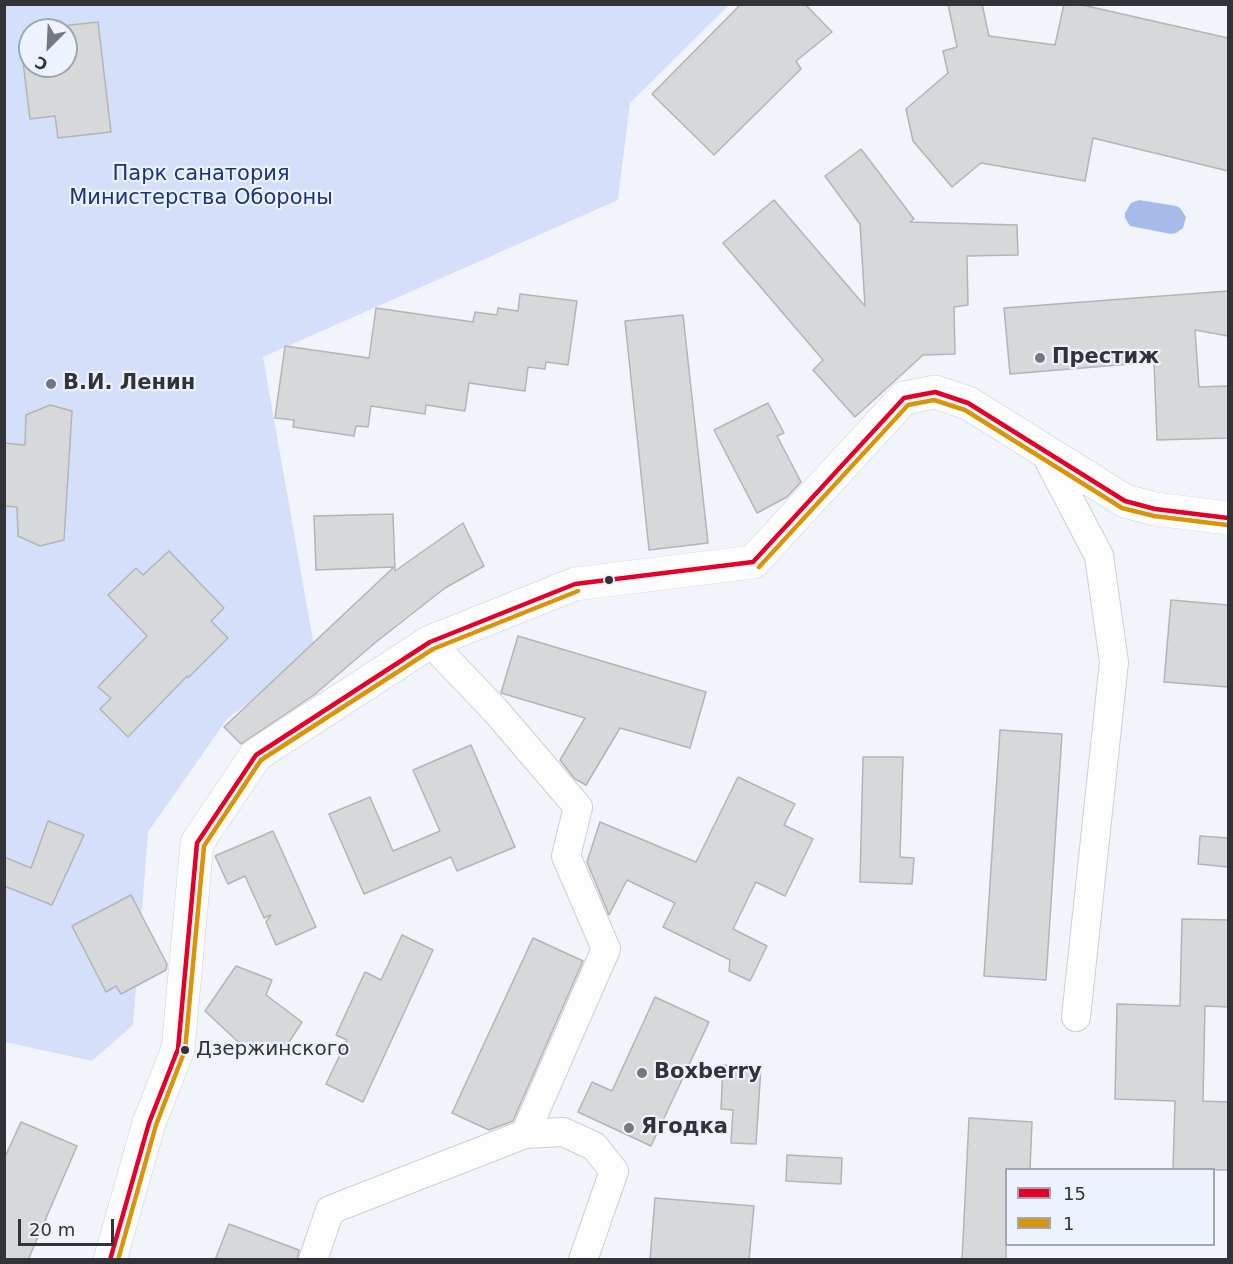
<!DOCTYPE html>
<html>
<head>
<meta charset="utf-8">
<style>
	body { margin:0 }
	#map { position:relative; width:1233px; height:1264px; overflow:hidden; background:#f1f4fb; font-family:"DejaVu Sans",sans-serif }
	canvas { display:block }
	.frame { position:absolute; inset:0; border:6px solid #313339; pointer-events:none }
	.legend { position:absolute; left:1005px; top:1168px; width:210px; height:78px; box-sizing:border-box; background:#edf2ff; border:2px solid #a2a6b0; margin:0; padding:8px 10px; list-style:none; font-size:18px; color:#313339 }
	.legend li { display:flex; align-items:center; gap:12px; height:30px }
	.legend b { width:30px; border:2px solid #a2a6b0 }
	.north { position:absolute; left:18px; top:18px; width:60px; height:60px; box-sizing:border-box; background:#edf2ff; border:2px solid #a2a6b0; border-radius:50%; rotate:204deg; font-size:16px; font-weight:700; line-height:24px; text-align:center; color:#313339 }
	.north::after { content:''; display:block; margin:auto; width:21px; height:27px; background:#74777d; clip-path:polygon(50% 0,100% 100%,50% 72%,0 100%) }
	.scale { position:absolute; left:18px; top:1219px; width:96px; height:27px; box-sizing:border-box; border:3px solid #313339; border-top:0; padding-left:8px; font-size:18px; line-height:21px; white-space:nowrap; color:#313339; -webkit-text-stroke:4px #edf2ff; paint-order:stroke }
</style>
</head>
<body>
<div id="map">
<canvas width="1233" height="1264"></canvas>
<div class="frame"></div>
<ul class="legend">
<li><b style="height:8px;background:#e4002b"></b>15</li>
<li><b style="height:8px;background:#d99509"></b>1</li>
</ul>
<div class="north">С</div>
<div class="scale">20 m</div>
</div>
<script>
const g = document.querySelector('canvas').getContext('2d');
g.lineJoin = 'round';
function fillPath(path, color) {
  g.fillStyle = color;
  g.fill(path, 'evenodd');
}
function toPath(rows) {
  const path = new Path2D();
  for (const r of rows) {
    path.moveTo(r[0], r[1]);
    for (let i = 2; i < r.length; i += 2) path.lineTo(r[i], r[i + 1]);
  }
  return path;
}
function stroke(path, color, width, dash) {
  g.strokeStyle = color;
  g.lineWidth = width;
  g.lineCap = dash ? 'butt' : 'round';
  g.setLineDash(dash || []);
  g.stroke(path);
}
function write(font, color, halo, rows, align = 'center') {
  g.font = font + ' "DejaVu Sans",sans-serif';
  g.lineWidth = 4.5;
  g.setLineDash([]);
  g.textBaseline = 'middle';
  g.strokeStyle = halo;
  g.fillStyle = color;
  for (const [text, x, y, turn = 0] of rows) {
    g.save();
    g.translate(x, y);
    g.rotate((+turn || 0) * Math.PI / 180);
    g.textAlign = isNaN(turn) ? turn : align;
    if (halo) g.strokeText(text, 0, 0);
    g.fillText(text, 0, 0);
    g.restore();
  }
}
fillPath(toPath([
	[5,5,729,5,630,103,618,200,263,357,315,652,227,719,148,832,133,1025,92,1061,5,1042],
	[30,30,66,30,66,66,30,66]
]), '#d4e0f9');
fillPath(toPath([
	[1139,200,1176,206,1180,208,1186,217,1183,228,1176,233,1171,234,1130,226,1125,218,1125,213,1131,203]
]), '#a7bbeb');
const building = toPath([
	[741,4,805,4,832,32,796,61,801,69,714,155,652,94,741,4],
	[948,4,982,4,989,36,1055,45,1064,4,1078,4,1228,38,1228,171,1093,138,1085,181,981,163,952,187,913,141,906,109,948,73,943,51,957,47,948,4],
	[98,22,111,132,58,138,55,116,30,119,23,62,30,61,30,66,66,66,66,30,53,30,53,27,98,22],
	[861,149,914,219,910,222,1017,225,1018,255,967,256,968,305,954,307,955,354,923,355,855,417,813,370,823,360,723,243,774,200,865,306,860,224,825,176,861,149],
	[1228,291,1228,336,1195,330,1199,387,1228,386,1228,438,1157,440,1154,362,1010,374,1004,308,1228,291],
	[520,294,577,301,568,365,546,362,545,369,528,367,525,391,469,383,465,411,426,405,425,414,371,406,368,427,356,426,354,436,293,427,294,420,275,418,285,346,369,358,376,308,473,322,475,312,497,315,498,308,518,311,520,294],
	[683,315,708,543,649,550,625,321,683,315],
	[768,403,784,433,777,436,801,482,787,497,757,513,714,430,768,403],
	[50,405,72,411,64,540,40,546,18,536,17,507,4,506,4,443,25,445,26,415,50,405],
	[393,514,395,571,463,523,484,566,445,588,376,642,314,695,241,744,224,727,394,567,316,570,314,516,393,514],
	[169,551,224,608,211,621,228,638,188,678,187,676,128,737,100,709,111,698,98,687,147,636,108,595,136,568,143,575,169,551],
	[1171,600,1228,605,1228,687,1164,682,1171,600],
	[518,636,706,692,690,748,620,728,586,785,575,779,560,760,585,718,501,693,518,636],
	[1000,730,1062,734,1046,980,984,976,1000,730],
	[471,745,515,847,457,871,451,857,364,894,329,814,370,797,393,851,440,831,413,770,471,745],
	[863,757,903,757,900,857,914,858,912,884,860,882,863,757],
	[738,777,795,804,784,825,813,839,785,896,756,882,733,929,767,946,750,981,729,971,730,960,663,927,675,903,627,880,609,915,587,862,600,822,696,862,738,777],
	[48,821,84,835,52,905,4,886,4,857,31,868,48,821],
	[273,831,316,927,276,945,266,922,271,915,264,918,245,876,228,884,215,856,273,831],
	[1200,836,1228,838,1228,867,1198,864,1200,836],
	[131,895,167,964,166,970,121,994,116,986,106,992,72,926,131,895],
	[1182,919,1228,920,1228,1007,1205,1006,1203,1101,1228,1102,1228,1170,1173,1170,1175,1101,1115,1099,1117,1004,1180,1006,1182,919],
	[402,935,433,950,363,1102,326,1084,347,1040,336,1035,365,972,381,980,402,935],
	[533,938,583,961,513,1121,489,1130,452,1113,533,938],
	[236,966,272,980,266,995,302,1022,282,1053,262,1042,250,1053,205,1011,236,966],
	[655,997,709,1022,651,1146,578,1112,592,1082,612,1091,655,997],
	[723,1065,761,1067,756,1144,731,1143,733,1110,721,1109,723,1065],
	[969,1118,1032,1122,1030,1170,1006,1170,1006,1260,962,1260,969,1118],
	[21,1122,77,1146,28,1260,4,1260,4,1159,21,1122],
	[787,1155,842,1158,841,1184,786,1181,787,1155],
	[655,1198,754,1206,749,1260,650,1260,655,1198],
	[229,1224,299,1250,297,1260,215,1260,229,1224]
]);
fillPath(building, '#d6d8d9');
stroke(building, '#b2b4b5', 1.5);
const street = toPath([
	[1043,449,1099,556,1114,662,1076,1017],
	[430,642,495,710,578,807,566,856,606,949,525,1134,563,1132,594,1146,614,1171,583,1260],
	[313,1260,330,1210,525,1134]
]);
const secondary = toPath([
	[110,1260,149,1123,178,1049,197,843,256,755,430,642,575,584,753,562,904,398,935,392,968,403,1125,501,1155,509,1228,518]
]);
stroke(street, '#cdcfd5', 30);
stroke(secondary, '#cdcfd5', 34);
stroke(street, '#fdfdfe', 28);
stroke(secondary, '#fdfdfe', 33);
stroke(toPath([
	[110,1260,149,1123,178,1049,197,843,256,755,430,642,575,584,753,562,904,398,935,392,968,403,1125,501,1155,509,1228,518]
]), '#e4002b', 4.5);
stroke(toPath([
	[759,567,908,405,934,400,965,410,1122,508,1154,516,1227,525],
	[118,1260,156,1125,185,1050,204,846,261,760,433,649,578,591]
]), '#d99509', 4.5);
for (const [x, y, r, color] of [
	[1040,358,6,"#74777d"],
	[51,384,6,"#74777d"],
	[609,580,5,"#313339"],
	[185,1050,5,"#313339"],
	[642,1073,6,"#74777d"],
	[629,1128,6,"#74777d"]
]) {
  const dot = new Path2D();
  dot.arc(x, y, r, 0, 2 * Math.PI);
  g.fillStyle = color;
  g.fill(dot);
  stroke(dot, '#edf2ff', 2);
}
write('20px', '#313339', '#edf2ff', [
	["Дзержинского",196,1050]
], 'left');
write('21px', '#19337d', '#edf2ff', [
	["Парк санатория",201,175],
	["Министерства Обороны",201,199]
]);
write('bold 21px', '#313339', '#edf2ff', [
	["Престиж",1052,358],
	["В.И. Ленин",63,384],
	["Boxberry",654,1073],
	["Ягодка",641,1128]
], 'left');
</script>
</body>
</html>
